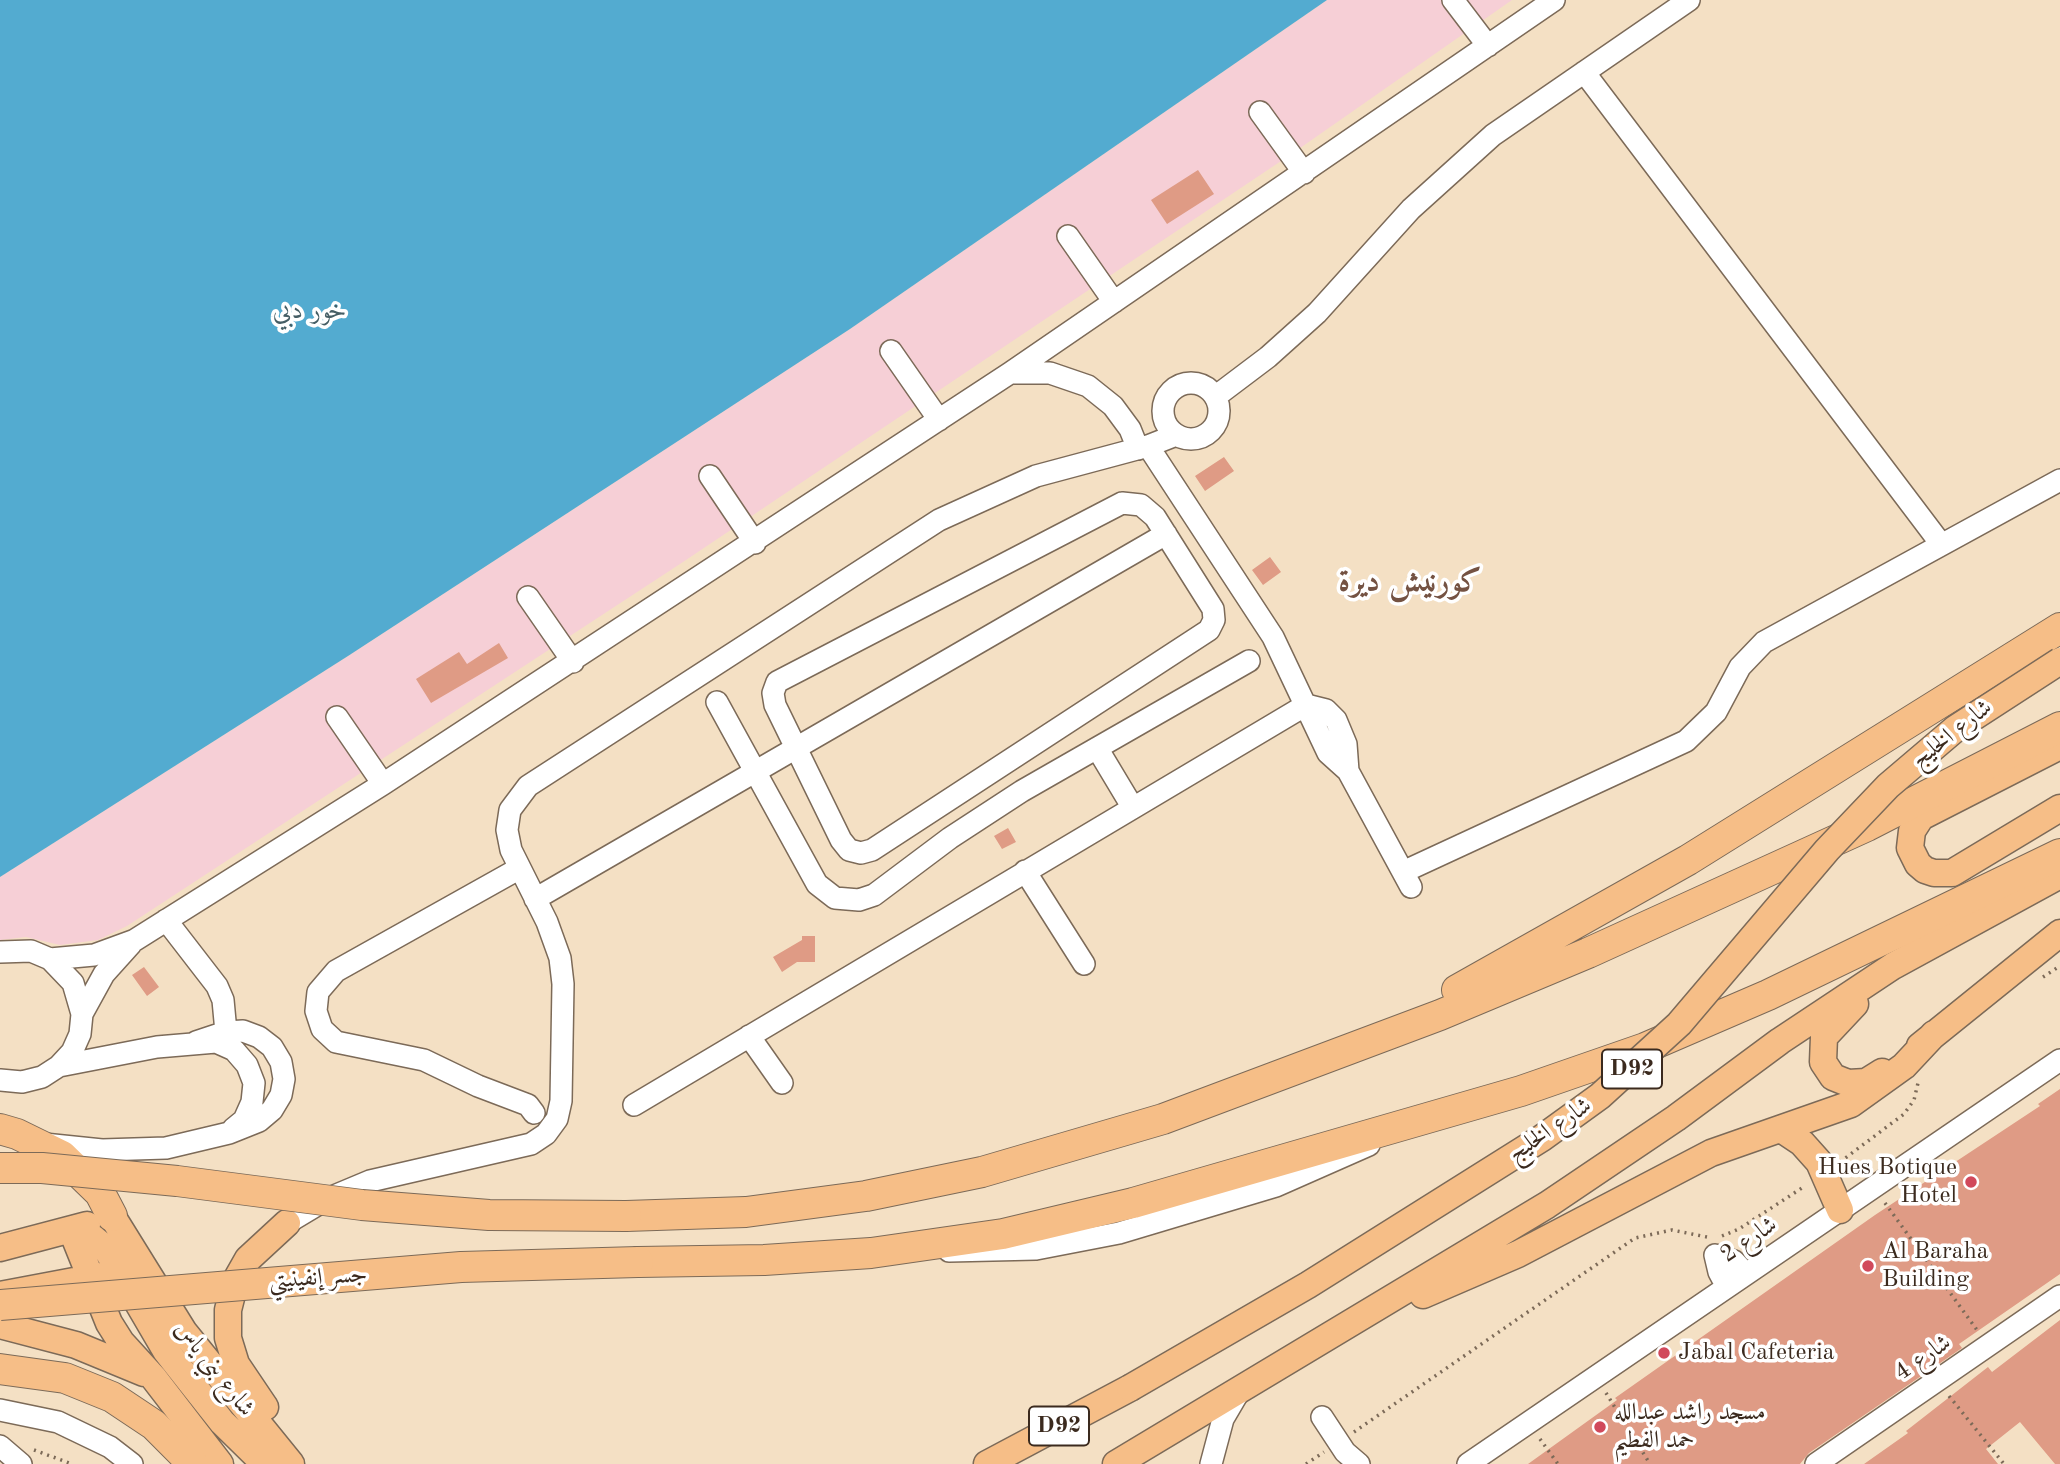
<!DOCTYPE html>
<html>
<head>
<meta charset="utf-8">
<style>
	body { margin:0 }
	canvas { display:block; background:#f4e0c4 }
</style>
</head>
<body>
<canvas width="2060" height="1464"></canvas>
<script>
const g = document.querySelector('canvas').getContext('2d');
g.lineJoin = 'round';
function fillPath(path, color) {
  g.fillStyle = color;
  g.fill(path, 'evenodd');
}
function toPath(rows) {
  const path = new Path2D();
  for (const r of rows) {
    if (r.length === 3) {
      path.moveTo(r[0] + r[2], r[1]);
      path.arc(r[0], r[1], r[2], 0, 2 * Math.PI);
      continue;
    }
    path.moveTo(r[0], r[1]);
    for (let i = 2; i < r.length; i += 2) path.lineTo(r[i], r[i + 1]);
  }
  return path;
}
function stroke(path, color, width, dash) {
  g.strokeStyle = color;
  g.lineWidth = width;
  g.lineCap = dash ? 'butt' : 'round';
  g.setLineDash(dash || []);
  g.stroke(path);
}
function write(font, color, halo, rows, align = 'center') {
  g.font = font + ' "Old Standard TT",Amiri,serif';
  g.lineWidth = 7;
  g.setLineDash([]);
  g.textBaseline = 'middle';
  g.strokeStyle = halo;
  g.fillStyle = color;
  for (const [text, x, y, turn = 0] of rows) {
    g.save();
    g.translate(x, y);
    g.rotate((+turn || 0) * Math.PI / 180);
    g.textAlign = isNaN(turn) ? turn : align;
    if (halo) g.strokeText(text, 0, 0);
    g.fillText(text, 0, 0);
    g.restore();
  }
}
fillPath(toPath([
	[1327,0,1512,0,1293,153,683,562,127,926,98,940,60,945,26,937,0,940,0,877,348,656,850,329]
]), '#f6cfd6');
fillPath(toPath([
	[0,0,1327,0,850,329,348,656,0,877]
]), '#53abd0');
fillPath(toPath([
	[1198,170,1214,194,1167,224,1151,200],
	[1224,457,1234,471,1205,491,1195,476],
	[1270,557,1281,572,1263,585,1252,570],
	[499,643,508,658,431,703,416,679,459,652,467,664],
	[1008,828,1016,842,1002,849,994,836],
	[802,936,815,936,815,962,797,962,782,972,773,957,802,940],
	[144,967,159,987,147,996,132,975],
	[2060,1089,2060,1274,1959,1344,1962,1348,1809,1453,1800,1464,1528,1464,1617,1400,1615,1398,1875,1215,2040,1106,2038,1104],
	[2060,1320,2060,1464,2055,1464,2020,1422,1986,1449,1998,1464,1864,1464,1908,1433,1906,1431,1988,1367,1992,1372]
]), '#df9b85');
const minor = toPath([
	[1453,0,1488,46],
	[1584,72,1941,544],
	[1260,112,1304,173],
	[1068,236,1114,302],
	[891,351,939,420],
	[1010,373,1050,373,1088,386,1113,406,1130,429,1138,449],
	[1191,411,28],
	[1215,397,1268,357,1317,313,1411,209,1493,135,1689,0],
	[1148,446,1273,637,1328,753,1348,771,1411,887],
	[710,476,755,543],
	[1122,503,1141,505,1155,517,1213,609,1214,620,1209,630,872,850,861,853,849,850,841,840,775,705,773,693,777,682,1122,503],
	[528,597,573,662],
	[717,702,817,884,835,898,859,900,874,895,950,838,1022,791,1249,661],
	[337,717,383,784],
	[1097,748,1133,808],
	[520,868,336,971,318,992,316,1011,322,1029,336,1042,424,1060,478,1086,528,1105,534,1113],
	[1025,871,1084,964],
	[1403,872,1686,741,1716,712,1740,667,1764,642,2060,480],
	[535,899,1166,534],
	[166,920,217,986,223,1000,226,1032],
	[0,952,31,951,50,959,73,983,82,1014,80,1034,72,1052,59,1066,42,1077,22,1082,0,1080],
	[50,959,94,955,135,940,383,784,1010,373,1554,0],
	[82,1014,104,974,131,944],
	[749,1036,782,1083],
	[59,1066,157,1047,216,1042,234,1050,247,1065,254,1083,252,1102,244,1120,233,1129],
	[634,1105,1306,705,1326,710,1336,720,1346,744,1348,771],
	[44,1144,102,1150,166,1148,229,1133,259,1121,272,1110,281,1095,284,1079,281,1062,272,1047,259,1037,243,1031,226,1032,196,1042],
	[287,1223,327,1199,370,1181,531,1144,546,1134,557,1119,561,1101,563,984,560,958,547,922,511,850,507,830,510,810,528,786,939,520,1036,476,1148,446,1176,435],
	[949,1251,1036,1249,1119,1233,1276,1186,1369,1145],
	[1727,1287,1719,1272,1715,1255,1734,1261,1746,1274],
	[0,1410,58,1422,110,1447,132,1464],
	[1322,1417,1345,1452,1359,1464],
	[0,1446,21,1464],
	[1211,1464,1223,1419,1240,1390],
	[1468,1464,2060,1060],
	[1816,1464,2060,1296]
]);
const major = toPath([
	[2060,746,1921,817,1912,831,1910,848,1918,864,1925,870,1934,873,1952,873,2060,808],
	[1855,1004,1824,1037,1823,1062,1833,1077,1848,1083,1866,1082,1882,1072],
	[1920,1046,2060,933],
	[1781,1129,1802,1143,1819,1162,1840,1210],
	[112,1216,184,1332,291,1464],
	[72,1231,93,1238,107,1250,166,1351,222,1422,265,1464],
	[72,1231,109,1323,121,1342,153,1377,220,1464],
	[0,1248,87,1225],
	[0,1295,106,1275],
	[1423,1295,1518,1254,1711,1153,1851,1104,1904,1066,1934,1034],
	[0,1325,76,1345,144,1373],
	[265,1407,236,1364,228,1338,228,1310,235,1282,248,1259,287,1223],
	[987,1464,1130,1388],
	[1116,1464,1547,1205,1676,1118,1780,1041,1893,966,2060,875]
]);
const highway = toPath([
	[1457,990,1688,860,2060,628],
	[0,1129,17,1134,62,1156,100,1193,112,1216],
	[626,1216,746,1212,866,1196,982,1172,1163,1119,1440,1015,1588,953,1867,826,2060,727],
	[638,1262,764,1260,871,1253,1003,1234,1133,1203,1521,1091,1645,1048,1768,995,2060,854],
	[0,1369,65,1378,112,1397,154,1425,193,1464]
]);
stroke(minor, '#7c6a58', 24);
stroke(major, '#7c6a58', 29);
stroke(highway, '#7c6a58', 32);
stroke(toPath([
	[2043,977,2060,966],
	[1840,1162,1904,1114,1914,1100,1918,1083],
	[1885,1203,1977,1330],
	[1722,1236,1739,1229,1805,1186],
	[1606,1393,1650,1464],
	[1949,1396,2004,1464],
	[1354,1432,1635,1238,1672,1230,1707,1237],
	[1540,1439,1558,1464],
	[34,1450,72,1464],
	[1306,1464,1324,1452]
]), '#7c6a58', 3.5, [2, 5]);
stroke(minor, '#fff', 21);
stroke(major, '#f6be87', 26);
stroke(highway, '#f6be87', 30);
const majorBridge = toPath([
	[1130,1388,1308,1285,1542,1138,1600,1096,1679,1024,1827,850,1888,786,1955,729,2060,661]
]);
const highwayBridge = toPath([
	[0,1168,42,1168,177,1181,362,1205,489,1215,626,1216],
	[0,1305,461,1267,638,1262]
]);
stroke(majorBridge, '#7c6a58', 29, []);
stroke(highwayBridge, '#7c6a58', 32, []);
stroke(majorBridge, '#f6be87', 26);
stroke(highwayBridge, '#f6be87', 30);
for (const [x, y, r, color] of [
	[1971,1182,7,"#d1495b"],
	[1868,1266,7,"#d1495b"],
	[1664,1353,7,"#d1495b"],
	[1600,1427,7,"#d1495b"]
]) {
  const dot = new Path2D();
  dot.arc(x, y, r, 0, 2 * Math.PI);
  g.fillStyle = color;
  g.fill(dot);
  stroke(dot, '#fff', 2.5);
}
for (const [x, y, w] of [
	[1632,1069,60],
	[1059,1426,60]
]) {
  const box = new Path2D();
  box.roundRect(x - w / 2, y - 19.5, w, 39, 5);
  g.fillStyle = '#fff';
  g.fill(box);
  stroke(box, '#3b2a1e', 2);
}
write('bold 23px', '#3b2a1e', null, [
	["D92",1632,1069],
	["D92",1059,1426]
]);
write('24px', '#3b2a1e', '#fff', [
	["شارع الخليج",1952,734,-38],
	["شارع الخليج",1550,1130,-34],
	["شارع 2",1749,1240,-34],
	["جسر إنفينيتي",318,1278,-4],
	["شارع 4",1923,1358,-34],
	["شارع بني ياس",214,1369,52]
]);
write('24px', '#3b2a1e', '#fff', [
	["Hues Botique",1957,1168,"right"],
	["Hotel",1957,1196,"right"],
	["Al Baraha",1882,1252],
	["Building",1882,1280],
	["Jabal Cafeteria",1678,1353],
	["مسجد راشد عبدالله",1614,1413],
	["حمد الفطيم",1614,1441]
], 'left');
write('italic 26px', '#455e65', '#fff', [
	["خور دبي",310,311]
]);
write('bold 32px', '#745242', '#fff', [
	["كورنيش ديرة",1410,583]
]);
</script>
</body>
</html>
